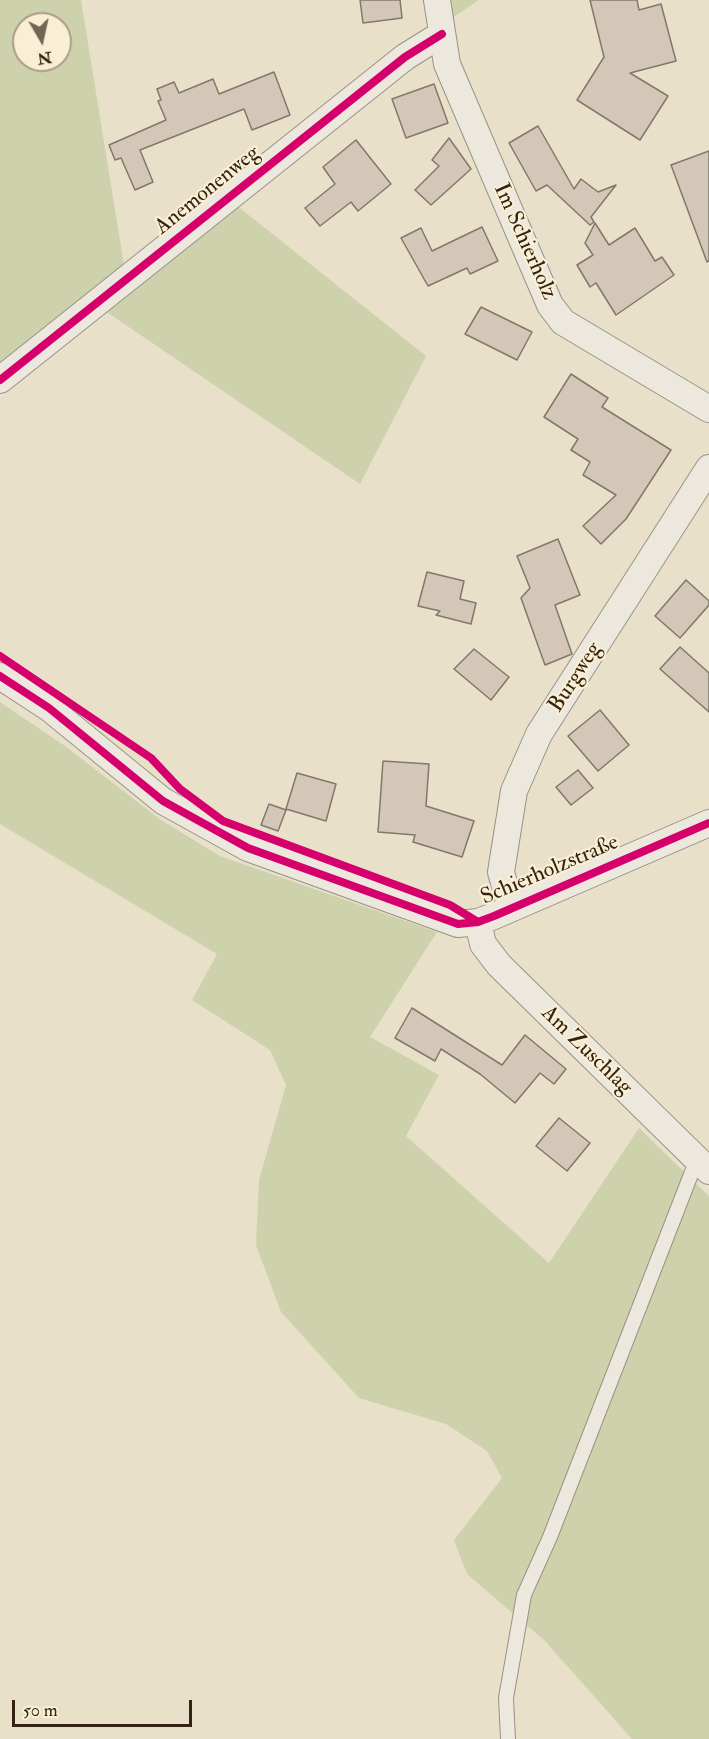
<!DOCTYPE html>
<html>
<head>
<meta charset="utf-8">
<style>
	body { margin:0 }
	#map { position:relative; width:709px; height:1739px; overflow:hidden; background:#e9e0ca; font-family:"IM FELL Double Pica",serif }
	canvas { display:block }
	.north { position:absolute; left:12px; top:12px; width:60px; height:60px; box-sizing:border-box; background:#f9efd4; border:2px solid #aa9d87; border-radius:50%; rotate:171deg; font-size:16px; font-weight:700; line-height:24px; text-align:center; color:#342314 }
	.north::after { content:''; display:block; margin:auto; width:21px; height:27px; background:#736554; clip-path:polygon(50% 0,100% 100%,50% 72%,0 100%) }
	.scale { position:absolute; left:12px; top:1700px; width:180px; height:27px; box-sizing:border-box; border:3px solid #342314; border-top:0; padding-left:8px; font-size:18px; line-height:21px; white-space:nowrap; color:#342314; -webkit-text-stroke:4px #f9efd4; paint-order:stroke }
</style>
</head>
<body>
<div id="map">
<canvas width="709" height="1739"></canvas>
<div class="north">N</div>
<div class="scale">50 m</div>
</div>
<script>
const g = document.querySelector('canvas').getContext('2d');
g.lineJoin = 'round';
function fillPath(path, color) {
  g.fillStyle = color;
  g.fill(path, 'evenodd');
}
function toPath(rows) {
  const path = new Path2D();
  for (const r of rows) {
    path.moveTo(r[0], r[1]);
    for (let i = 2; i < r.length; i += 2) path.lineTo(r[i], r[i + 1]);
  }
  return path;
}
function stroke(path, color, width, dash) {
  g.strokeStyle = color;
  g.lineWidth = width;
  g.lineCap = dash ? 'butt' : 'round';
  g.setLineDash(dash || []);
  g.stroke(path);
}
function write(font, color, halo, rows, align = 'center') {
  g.font = font + ' "IM FELL Double Pica",serif';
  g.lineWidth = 4.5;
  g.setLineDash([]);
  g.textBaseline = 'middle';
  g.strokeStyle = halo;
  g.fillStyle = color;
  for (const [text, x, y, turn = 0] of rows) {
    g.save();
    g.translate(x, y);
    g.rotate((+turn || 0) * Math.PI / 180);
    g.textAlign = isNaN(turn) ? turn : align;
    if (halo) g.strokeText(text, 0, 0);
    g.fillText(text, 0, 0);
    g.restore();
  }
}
fillPath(toPath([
	[0,0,81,0,124,265,216,189,426,356,360,484,86,298,0,367],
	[24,24,60,24,60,60,24,60],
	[449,0,479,0,452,18],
	[0,702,65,746,161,820,220,856,437,932,370,1037,439,1075,406,1136,549,1263,639,1128,709,1196,709,1739,632,1739,545,1641,467,1574,454,1540,502,1478,487,1451,446,1424,359,1398,281,1312,256,1245,259,1180,286,1085,270,1050,192,1000,217,954,0,824]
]), '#ced2ac');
const building = toPath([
	[360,0,400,0,402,18,363,23,360,0],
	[590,0,637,0,639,10,661,4,676,61,630,73,668,96,640,140,577,100,604,57,590,0],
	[274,72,290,115,252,130,244,109,140,150,153,182,135,190,121,158,115,160,109,145,166,120,158,101,161,100,157,89,174,82,179,93,213,79,219,94,274,72],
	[434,84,448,123,406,138,392,99,434,84],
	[538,126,574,189,581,179,598,192,616,185,591,217,594,222,590,225,547,185,536,191,509,143,538,126],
	[449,138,471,169,431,205,415,190,439,166,432,160,449,138],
	[356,140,391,184,358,211,351,202,320,226,305,208,335,184,323,167,356,140],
	[709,151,709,261,707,262,671,165,709,151],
	[595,223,609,245,635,228,655,261,662,257,674,275,616,315,596,283,590,287,577,265,593,255,585,243,595,223],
	[482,227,498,261,470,274,467,268,428,286,401,238,421,228,432,251,482,227],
	[481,307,532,332,517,360,465,334,481,307],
	[571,374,608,398,602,407,671,450,626,519,601,544,583,526,616,495,583,475,590,462,571,450,578,439,544,417,571,374],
	[558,539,580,595,555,605,572,654,545,665,521,598,530,588,517,556,558,539],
	[427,572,464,581,460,599,476,603,471,624,436,615,440,611,418,606,427,572],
	[686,580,709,601,709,605,680,638,655,616,686,580],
	[680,647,709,673,709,712,660,669,680,647],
	[474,649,509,677,491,700,454,669,474,649],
	[600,710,629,745,598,771,568,736,600,710],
	[383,761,429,764,426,806,474,821,462,857,413,842,415,835,378,832,383,761],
	[578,770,593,788,571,805,556,787,578,770],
	[297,773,336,784,326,821,286,809,297,773],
	[269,804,286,810,278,831,261,825,269,804],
	[412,1008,502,1065,525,1035,566,1069,554,1084,540,1073,515,1103,480,1074,441,1049,435,1061,395,1038,412,1008],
	[559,1118,590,1143,567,1171,536,1146,559,1118]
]);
fillPath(building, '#d5c7b7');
stroke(building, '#80796b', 1.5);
const service = toPath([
	[508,1739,506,1698,524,1595,550,1537,697,1159]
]);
const minor = toPath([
	[437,0,447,64,550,305,563,322,709,409],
	[0,380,405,57,442,34],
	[0,676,49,708,163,801,248,848,458,924,478,922,494,916,709,823],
	[511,908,501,872,514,791,539,734,709,468],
	[478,922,483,944,499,965,709,1171]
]);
stroke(service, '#999284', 16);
stroke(minor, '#999284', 28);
stroke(service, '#ece8dd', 14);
stroke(minor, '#ece8dd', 26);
stroke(toPath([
	[0,380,405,57,442,34],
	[0,656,151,758,180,789,223,821,450,905,478,922],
	[0,676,49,708,163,801,248,848,458,924,478,922,494,916,709,823]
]), '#d6006c', 8);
write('22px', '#342314', '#f9efd4', [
	["Anemonenweg",208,191,-39],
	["Im Schierholz",524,242,66],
	["Burgweg",576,678,-57],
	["Schierholzstraße",550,871,-23],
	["Am Zuschlag",586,1051,44]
]);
</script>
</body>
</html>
